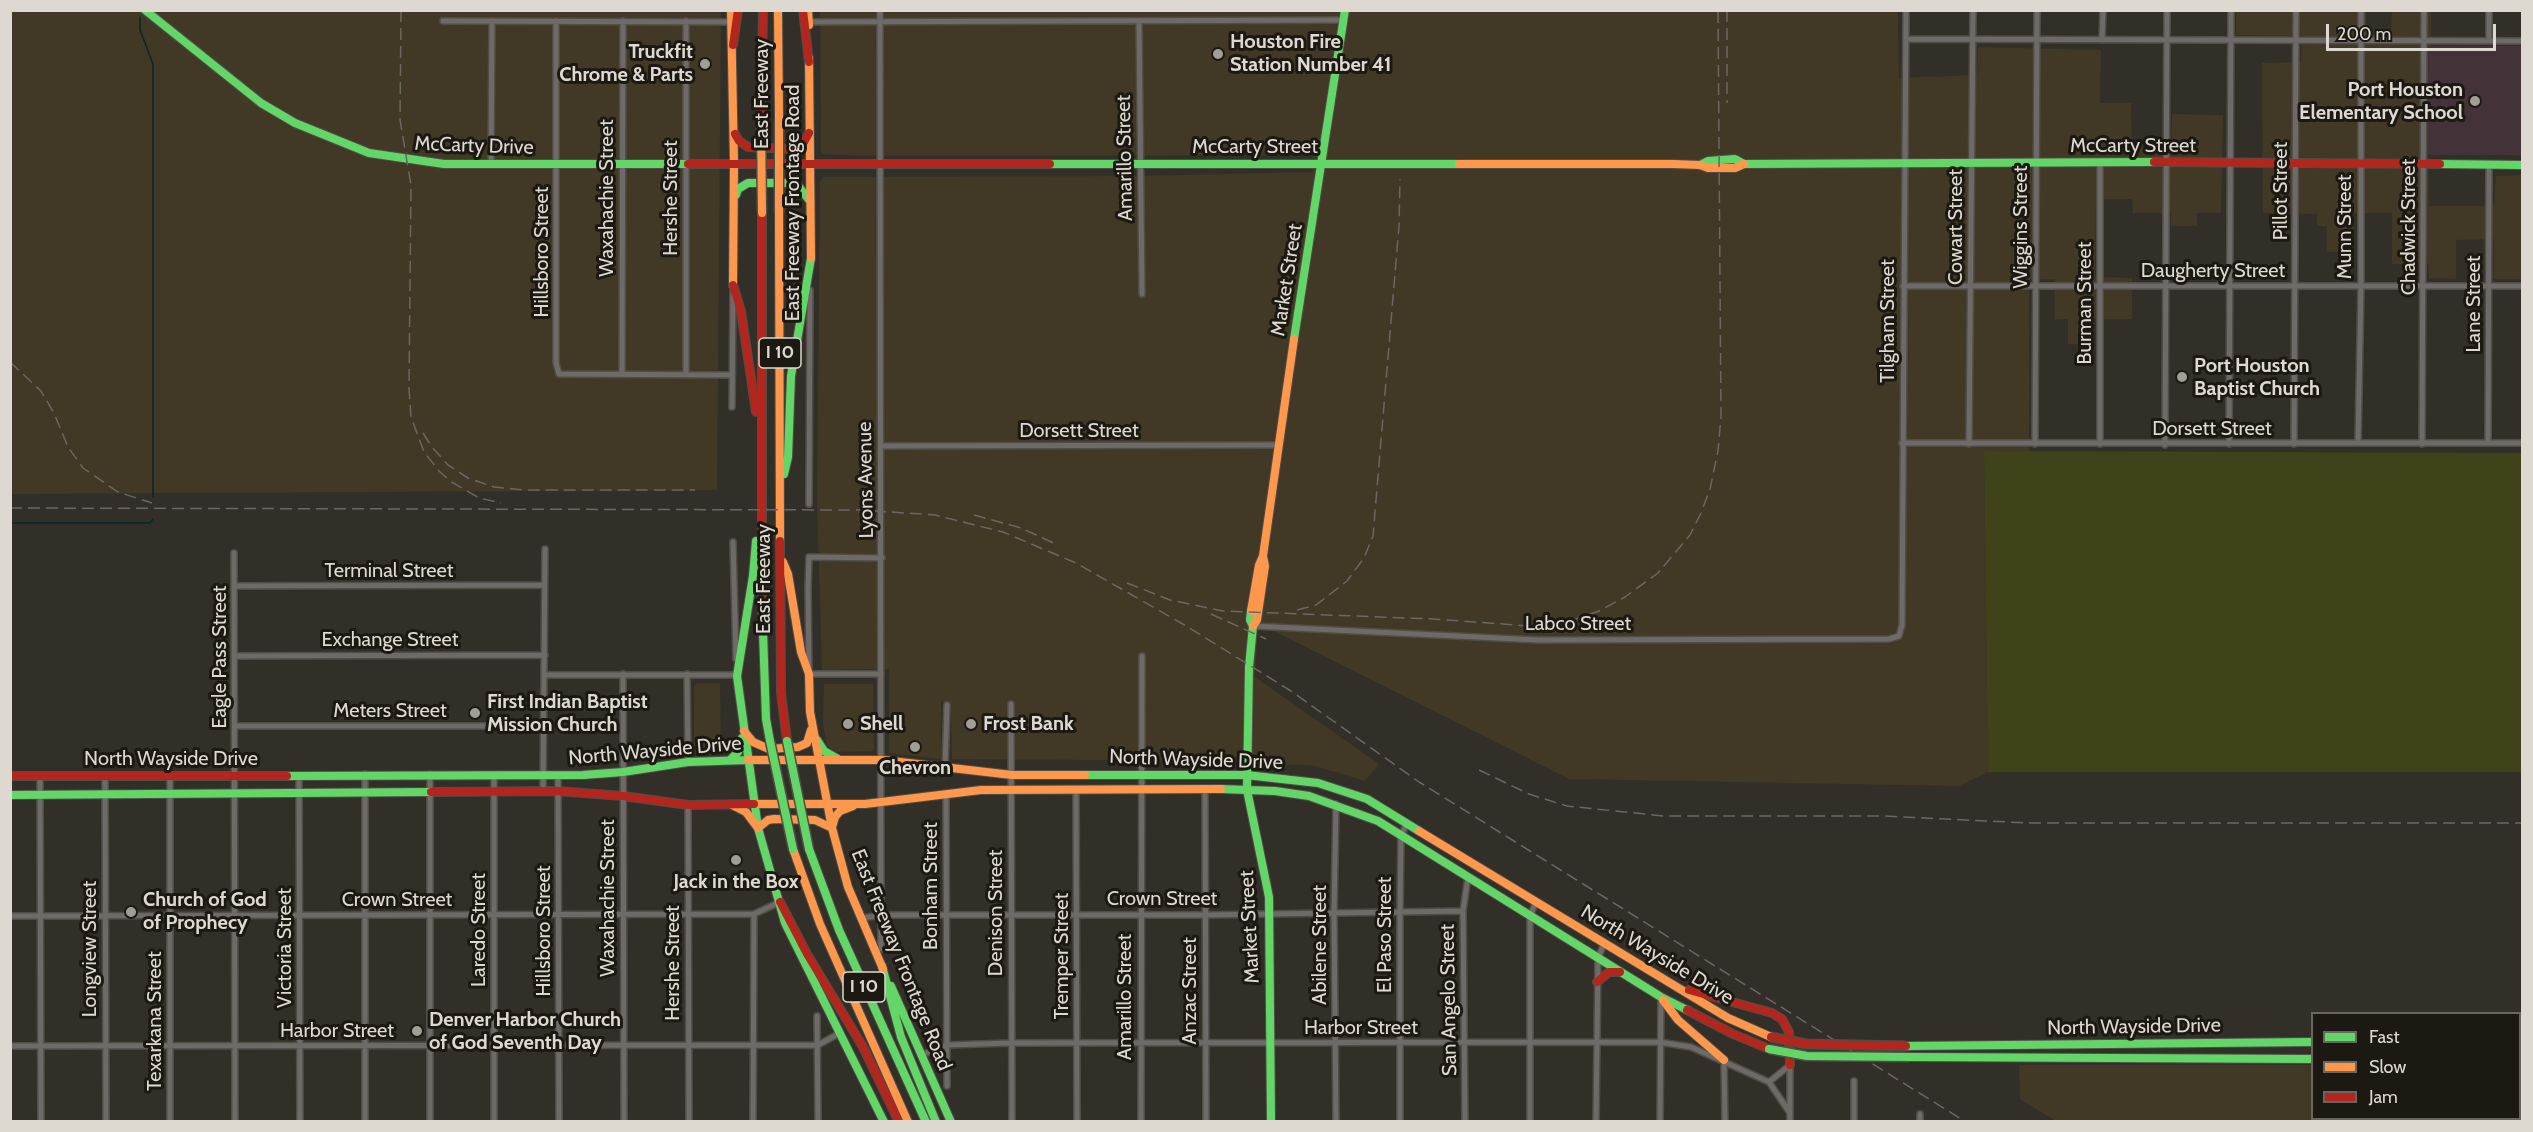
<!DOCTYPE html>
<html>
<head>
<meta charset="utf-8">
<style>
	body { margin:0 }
	#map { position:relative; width:2533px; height:1132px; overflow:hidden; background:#322f28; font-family:Cabin,sans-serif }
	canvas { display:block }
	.frame { position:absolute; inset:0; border:12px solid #ddd9d0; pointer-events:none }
	.legend { position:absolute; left:2311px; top:1012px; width:210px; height:108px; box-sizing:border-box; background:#1c1913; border:2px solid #69665f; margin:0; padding:8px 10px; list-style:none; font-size:18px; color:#ddd9d0 }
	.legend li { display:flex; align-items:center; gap:12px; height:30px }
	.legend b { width:30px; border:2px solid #69665f }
	.scale { position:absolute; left:2326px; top:24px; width:170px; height:27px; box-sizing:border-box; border:3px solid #ddd9d0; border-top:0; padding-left:8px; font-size:18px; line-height:21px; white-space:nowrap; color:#ddd9d0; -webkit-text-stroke:4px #1c1913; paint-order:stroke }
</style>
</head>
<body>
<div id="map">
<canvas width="2533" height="1132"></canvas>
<div class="frame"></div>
<ul class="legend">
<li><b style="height:8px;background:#63d668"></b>Fast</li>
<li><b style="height:8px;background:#ff974d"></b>Slow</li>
<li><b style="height:8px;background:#b3261e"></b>Jam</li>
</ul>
<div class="scale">200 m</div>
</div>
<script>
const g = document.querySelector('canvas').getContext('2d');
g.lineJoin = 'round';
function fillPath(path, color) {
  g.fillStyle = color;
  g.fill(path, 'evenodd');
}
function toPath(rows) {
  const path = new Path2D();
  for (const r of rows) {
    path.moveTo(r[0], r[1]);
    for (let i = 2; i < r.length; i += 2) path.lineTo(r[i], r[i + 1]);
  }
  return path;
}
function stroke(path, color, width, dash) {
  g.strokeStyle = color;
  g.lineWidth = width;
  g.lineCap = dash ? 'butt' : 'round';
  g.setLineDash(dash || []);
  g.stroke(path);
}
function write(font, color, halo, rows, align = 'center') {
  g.font = font + ' Cabin,sans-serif';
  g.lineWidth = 6;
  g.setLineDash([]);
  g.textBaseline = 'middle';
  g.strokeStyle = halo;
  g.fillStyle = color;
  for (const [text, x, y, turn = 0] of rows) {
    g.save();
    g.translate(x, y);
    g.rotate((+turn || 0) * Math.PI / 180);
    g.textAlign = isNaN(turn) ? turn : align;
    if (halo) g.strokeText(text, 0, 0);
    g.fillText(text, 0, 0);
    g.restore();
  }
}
fillPath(toPath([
	[820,10,1898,11,1899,78,1977,75,1978,47,2101,50,2100,103,2131,103,2132,147,2171,148,2172,114,2223,115,2221,213,2197,213,2197,226,2171,226,2171,213,2133,213,2132,199,2096,199,2095,277,2132,278,2132,319,2094,319,2094,345,2068,344,2068,319,2055,319,2055,279,2029,279,2029,451,1984,451,1988,772,1959,786,1569,779,1258,623,1255,677,1379,764,1365,781,1315,766,1236,761,952,759,951,703,941,702,941,759,889,753,889,669,822,670,817,502,820,182,823,177,1136,176,1312,172,1313,155,871,156,821,154],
	[10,11,721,11,717,490,11,494],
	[2236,11,2366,11,2367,34,2391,35,2392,11,2431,11,2431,46,2427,50,2429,206,2494,206,2496,176,2522,175,2522,279,2494,279,2494,239,2456,240,2456,279,2429,278,2428,264,2392,264,2392,213,2353,213,2353,251,2327,252,2327,226,2317,226,2317,214,2263,213,2262,63,2301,62,2302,36,2236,35],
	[697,683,720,683,721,755,694,754,694,686],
	[824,684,873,684,874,751,837,752,827,746,823,723],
	[2019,1065,2312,1065,2312,1118,2520,1118,2520,1089,2522,1090,2522,1121,2056,1121,2020,1099]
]), '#413925');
fillPath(toPath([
	[2431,46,2522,46,2522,155,2431,155,2427,152,2427,50]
]), '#433238');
fillPath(toPath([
	[1984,451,2522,453,2522,772,1988,772]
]), '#404219');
stroke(toPath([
	[140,17,140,30,153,64,153,497],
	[10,523,150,523,153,519]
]), '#052828', 1.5);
const street = toPath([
	[880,10,881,949],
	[443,21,730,22],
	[556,21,556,363,559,374,731,375],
	[1139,21,1142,294],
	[809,22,1343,20],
	[1907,39,2522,41],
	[2102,40,2103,10],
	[2489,41,2489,10],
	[491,165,492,21],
	[1903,286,2522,286],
	[622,374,623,21],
	[686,374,686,21],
	[732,407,733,292],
	[1902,443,2522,443],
	[2358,443,2361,286,2361,10],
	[2488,443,2489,164],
	[1969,444,1973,10],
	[2035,444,2037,10],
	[2100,444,2100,162],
	[2229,444,2231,10],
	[2294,444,2296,10],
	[2422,444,2424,10],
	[2165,445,2167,10],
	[881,446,1278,445],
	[809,504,810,290],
	[733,542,736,659],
	[234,553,235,1122],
	[235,586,544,585],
	[1253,626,1538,640,1889,639,1899,636,1902,625,1906,10],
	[234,656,545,655],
	[623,674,624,1122],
	[687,674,688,762],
	[881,674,809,674,808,589,809,557,882,558],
	[545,675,737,675],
	[1011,704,1012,1122],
	[235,726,545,726],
	[945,768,947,705],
	[365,774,365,1122],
	[299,775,300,1122],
	[494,775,494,1122],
	[558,775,559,1122],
	[105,776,106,1122],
	[170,776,170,1122],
	[40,777,41,1122],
	[1205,789,1206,1122],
	[1076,791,1077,1122],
	[543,792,545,549],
	[946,794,947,1086],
	[688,805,689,1122],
	[10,916,754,914,780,902],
	[862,918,882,915,1205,915,1463,911],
	[817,1016,818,1122],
	[10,1046,818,1045,840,1033],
	[921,1055,947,1045,1011,1043,1659,1042,1691,1047,1769,1082,1790,1113],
	[1724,1060,1725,1122],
	[1854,1081,1854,1122],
	[1769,1082,1790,1065],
	[430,1122,430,774],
	[753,1122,754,914],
	[1141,1122,1142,656],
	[1336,1122,1334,913,1336,804],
	[1400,1122,1400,910,1401,836,1407,823],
	[1465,1122,1463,911,1468,877],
	[1530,1122,1530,916,1536,902],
	[1596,1122,1598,958,1604,944],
	[1660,1122,1661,997],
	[1790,1122,1790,1065],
	[1920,1122,1920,1114]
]);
const fast = toPath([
	[145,10,261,103,295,123,369,153,444,164,688,164],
	[1050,164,1459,164],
	[2440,164,2522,165],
	[1700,165,1708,161,1735,159,1744,164,2154,162],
	[736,195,738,189,748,183,791,183,799,187,810,201],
	[1294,339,1345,10],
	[784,474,788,457,791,376,811,258],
	[762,603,766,719,770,741],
	[1251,611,1250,620,1253,626,1249,667,1247,790,1269,897,1271,1122],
	[737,676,758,828,785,923,884,1122],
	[737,676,753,576,756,541],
	[817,740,824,751,838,759],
	[730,760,738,752,742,738],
	[1085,775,1246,775,1318,783,1367,799,1419,831],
	[287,776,583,775,623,772,688,762,748,760],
	[1221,789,1275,791,1309,796,1378,821,1661,997,1687,1010],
	[10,795,431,792],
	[809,849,839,930,926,1122],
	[882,966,901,1037,936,1122],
	[891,986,951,1122],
	[1906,1046,2312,1042],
	[1910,1057,2312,1059],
	[2520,1074,2522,1075]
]);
const slow = toPath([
	[731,10,734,164,733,285],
	[778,10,779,119],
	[808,10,809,25],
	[809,58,811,258],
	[1459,164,1673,164,1700,165,1708,168,1735,168,1744,164],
	[779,213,780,541],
	[783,562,788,574,801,652,809,674],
	[1251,611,1259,565,1263,556,1294,339],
	[1253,626,1257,620,1265,566,1263,556],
	[809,674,810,712,832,828,848,887,883,969],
	[744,731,753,742,769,749,798,747,807,743,811,730],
	[748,760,883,760,1012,775,1085,775],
	[754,804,865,804,981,790,1221,789],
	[732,805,746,812,758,828,768,820,774,819,815,820,832,828],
	[832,827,835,817,840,811,853,806],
	[1419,831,1728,1018,1771,1037],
	[793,849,820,924,908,1122],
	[1663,1000,1678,1020,1724,1060],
	[2520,1085,2522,1086]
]);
const jam = toPath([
	[803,10,809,62],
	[733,45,738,10],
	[761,119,763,10],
	[735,134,739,141,748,147,790,149,804,142,809,133],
	[2154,162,2440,164],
	[688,164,810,164],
	[810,164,1050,164],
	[762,213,762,603],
	[733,285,741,311,756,412],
	[780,541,781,693,787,741],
	[10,776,287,776],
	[431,792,557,791,623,796,688,805,754,804],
	[780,902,807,954,863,1047,899,1122],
	[1597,982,1609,972,1620,972],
	[1689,990,1772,1013,1782,1019,1789,1032,1790,1065],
	[1687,1010,1733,1034,1769,1049],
	[2520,1043,2522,1043],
	[2520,1063,2522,1063]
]);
stroke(street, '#504d47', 8);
stroke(fast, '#504d47', 10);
stroke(slow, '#504d47', 10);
stroke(jam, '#504d47', 10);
stroke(street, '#6d6a68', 5);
stroke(fast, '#63d668', 8);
stroke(slow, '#ff974d', 8);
stroke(jam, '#b3261e', 8);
stroke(toPath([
	[401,10,400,120,411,185,409,389,411,417,424,452,439,471,450,481,479,498,501,503],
	[1727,10,1727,103],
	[10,362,41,391,54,413,68,447,83,468,118,492,152,503],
	[423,433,431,446,448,465,468,478,494,487,524,490,695,490],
	[10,508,861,510,935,515,1003,532,1076,563,1188,627,1291,691,1419,782,1966,1122],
	[974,515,1021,528,1058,545],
	[1127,583,1170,600,1223,611,1433,619,1530,626,1567,622,1599,611,1625,597,1658,573,1690,535,1701,513,1710,489,1718,451,1721,416,1718,10],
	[1297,610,1316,605,1347,581,1364,558,1373,536,1399,226,1400,179],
	[1211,614,1266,639],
	[1479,770,1529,794,1567,806,1664,816,1883,816,2029,823,2522,823]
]), '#6a6764', 1.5, [12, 6]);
const fastBridge = toPath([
	[770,741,793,849],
	[787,741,809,849],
	[1769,1049,1807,1056,1910,1057]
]);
const slowBridge = toPath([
	[761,119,762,213],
	[779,119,779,213]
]);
const jamBridge = toPath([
	[1771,1037,1806,1044,1906,1046]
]);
stroke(fastBridge, '#504d47', 11, []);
stroke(slowBridge, '#504d47', 11, []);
stroke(jamBridge, '#504d47', 11, []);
stroke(fastBridge, '#63d668', 8);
stroke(slowBridge, '#ff974d', 8);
stroke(jamBridge, '#b3261e', 8);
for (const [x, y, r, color] of [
	[1218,54,6,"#a19e95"],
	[705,64,6,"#a19e95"],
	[2475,101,6,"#a19e95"],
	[2182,377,6,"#a19e95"],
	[475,713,6,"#a19e95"],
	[848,724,6,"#a19e95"],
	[971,724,6,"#a19e95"],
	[915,747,6,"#a19e95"],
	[736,860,6,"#a19e95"],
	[131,912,6,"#a19e95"],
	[417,1031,6,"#a19e95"]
]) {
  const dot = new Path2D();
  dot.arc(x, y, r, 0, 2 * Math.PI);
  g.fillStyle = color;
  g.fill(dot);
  stroke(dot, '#1c1913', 2);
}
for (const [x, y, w] of [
	[780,353,42],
	[864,987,42]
]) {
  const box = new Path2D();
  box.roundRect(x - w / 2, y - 15, w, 30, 4.5);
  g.fillStyle = '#1c1913';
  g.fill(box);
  stroke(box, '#ddd9d0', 1.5);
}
write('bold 18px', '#ddd9d0', null, [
	["I 10",780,353],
	["I 10",864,987]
]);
write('bold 20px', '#ddd9d0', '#1c1913', [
	["Houston Fire",1230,42],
	["Station Number 41",1230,65],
	["Truckfit",693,52,"right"],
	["Chrome & Parts",693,75,"right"],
	["Port Houston",2463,90,"right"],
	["Elementary School",2463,113,"right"],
	["Port Houston",2194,366],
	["Baptist Church",2194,389],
	["First Indian Baptist",487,702],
	["Mission Church",487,725],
	["Shell",860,724],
	["Frost Bank",983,724],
	["Chevron",915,768,"center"],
	["Jack in the Box",736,882,"center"],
	["Church of God",143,900],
	["of Prophecy",143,923],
	["Denver Harbor Church",429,1020],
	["of God Seventh Day",429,1043]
], 'left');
write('20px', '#ddd9d0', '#1c1913', [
	["East Freeway",762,94,-90],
	["McCarty Drive",474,146,2],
	["McCarty Street",2133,146],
	["McCarty Street",1255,147],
	["Amarillo Street",1125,158,-91],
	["Pillot Street",2281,191,-90],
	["Waxahachie Street",607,198,-90],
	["Hershe Street",671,198,-90],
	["East Freeway Frontage Road",793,203,-90],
	["Cowart Street",1956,227,-90],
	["Wiggins Street",2021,227,-90],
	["Munn Street",2345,227,-90],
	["Chadwick Street",2409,227,-90],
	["Hillsboro Street",542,252,-90],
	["Daugherty Street",2213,271],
	["Market Street",1287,280,-81],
	["Burman Street",2085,303,-90],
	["Lane Street",2474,304,-90],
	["Tilgham Street",1888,321,-90],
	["Dorsett Street",2212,429],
	["Dorsett Street",1079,431],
	["Lyons Avenue",866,480,-91],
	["Terminal Street",389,571],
	["East Freeway",764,579,-90],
	["Labco Street",1578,624],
	["Exchange Street",390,640],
	["Eagle Pass Street",220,657,-90],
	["Meters Street",390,711],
	["North Wayside Drive",655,751,-5],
	["North Wayside Drive",171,759],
	["North Wayside Drive",1196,760,2],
	["Bonham Street",931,886,-90],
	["Waxahachie Street",608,898,-90],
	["Crown Street",1162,899],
	["Crown Street",397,900],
	["Denison Street",996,913,-90],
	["Market Street",1250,927,-93],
	["Laredo Street",479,930,-90],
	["Hillsboro Street",544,931,-90],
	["El Paso Street",1385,935,-90],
	["Abilene Street",1320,945,-90],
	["Victoria Street",285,948,-90],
	["Longview Street",90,949,-90],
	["North Wayside Drive",1657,955,31],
	["Tremper Street",1062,956,-90],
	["East Freeway Frontage Road",901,960,68],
	["Hershe Street",673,963,-90],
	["Anzac Street",1190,991,-90],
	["Amarillo Street",1125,997,-90],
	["San Angelo Street",1449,1000,-91],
	["Texarkana Street",155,1021,-90],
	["North Wayside Drive",2134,1027,-1],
	["Harbor Street",1361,1028],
	["Harbor Street",337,1031]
]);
</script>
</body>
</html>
